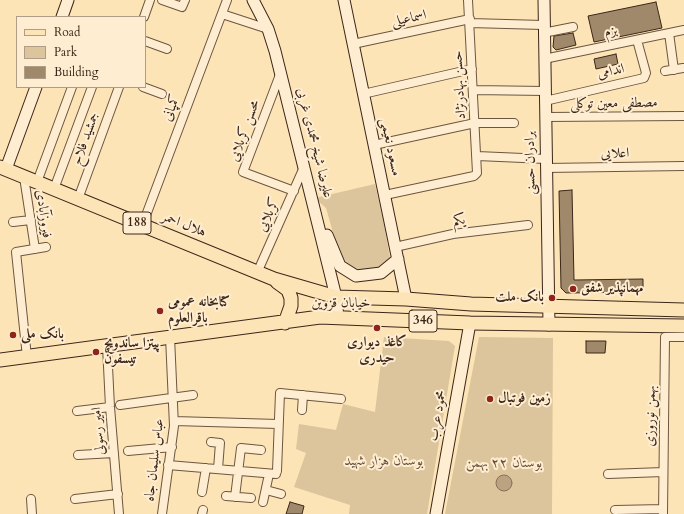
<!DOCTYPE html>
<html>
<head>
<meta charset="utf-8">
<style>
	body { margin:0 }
	#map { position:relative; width:684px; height:514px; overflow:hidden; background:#fde4b7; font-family:Cardo,serif }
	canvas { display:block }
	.legend { position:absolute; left:16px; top:16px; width:130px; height:72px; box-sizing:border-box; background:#feedd0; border:1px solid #b09d87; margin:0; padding:5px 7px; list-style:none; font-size:12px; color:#3b2619 }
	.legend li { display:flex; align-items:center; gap:8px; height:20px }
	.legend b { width:20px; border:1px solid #b09d87 }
</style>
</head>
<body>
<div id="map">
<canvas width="684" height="514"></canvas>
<ul class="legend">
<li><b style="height:5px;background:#fde4b7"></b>Road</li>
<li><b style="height:11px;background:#dcc49c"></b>Park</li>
<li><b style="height:11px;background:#a0896b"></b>Building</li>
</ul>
</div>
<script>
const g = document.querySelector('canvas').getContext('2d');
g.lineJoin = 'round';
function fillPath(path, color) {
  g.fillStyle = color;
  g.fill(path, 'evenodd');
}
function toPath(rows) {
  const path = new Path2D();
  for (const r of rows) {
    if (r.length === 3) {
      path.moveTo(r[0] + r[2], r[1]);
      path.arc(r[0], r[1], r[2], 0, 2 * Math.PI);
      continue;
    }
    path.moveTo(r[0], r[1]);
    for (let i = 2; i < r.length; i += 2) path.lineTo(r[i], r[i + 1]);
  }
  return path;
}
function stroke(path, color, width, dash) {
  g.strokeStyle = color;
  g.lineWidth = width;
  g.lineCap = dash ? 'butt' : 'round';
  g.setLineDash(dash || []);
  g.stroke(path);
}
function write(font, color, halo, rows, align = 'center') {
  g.font = font + ' Cardo,Amiri,serif';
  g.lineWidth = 4;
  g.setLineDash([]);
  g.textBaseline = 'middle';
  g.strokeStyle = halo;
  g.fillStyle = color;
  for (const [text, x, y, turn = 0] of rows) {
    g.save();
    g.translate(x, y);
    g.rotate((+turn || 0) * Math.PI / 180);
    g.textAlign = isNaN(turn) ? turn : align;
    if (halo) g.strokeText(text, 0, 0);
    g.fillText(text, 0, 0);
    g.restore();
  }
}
fillPath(toPath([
	[375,184,384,224,390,258,384,268,361,274,342,264,326,208,315,198],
	[384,337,449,341,455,346,427,514,349,514,350,505,294,487,306,453,296,449,299,424,336,430,343,404,375,412],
	[479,337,553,338,552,514,445,514]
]), '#dcc49c');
const water = toPath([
	[504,483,8]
]);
fillPath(water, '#bba381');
stroke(water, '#887157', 1);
const building = toPath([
	[656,2,662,28,594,42,588,16,656,2],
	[573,33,576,45,556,50,553,47,554,36,573,33],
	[616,54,618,64,596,69,594,59,616,54],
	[572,190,574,280,643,279,643,292,566,293,561,288,559,191,572,190],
	[586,341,606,341,605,353,586,353,586,341],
	[290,502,304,506,302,514,286,514,290,502]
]);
fillPath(building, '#a0896b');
stroke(building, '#3b2619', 1);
const street = toPath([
	[162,0,182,7,185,0],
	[222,14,268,29],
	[144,17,150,0],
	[470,23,543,25],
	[543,33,573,27],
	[669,33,674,70],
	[145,41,167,49],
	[353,44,470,19],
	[544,59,684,30],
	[665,71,683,68],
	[281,72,243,172,294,191],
	[143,87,162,94],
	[473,90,545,91],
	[363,94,472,69],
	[545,101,644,78,646,73,637,40],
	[545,117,684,116],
	[374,145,475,123,514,123],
	[477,156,546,159],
	[546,168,684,166],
	[24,177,35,249],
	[37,182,72,87],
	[54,189,92,87],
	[385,195,474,176,477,173,468,0],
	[78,199,119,87],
	[13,222,31,220],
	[142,226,227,0],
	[395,247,453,234,528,225],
	[257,273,304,167],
	[107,346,110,407,119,514],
	[27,357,16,252,46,247],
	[120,405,193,395],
	[302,410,303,395],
	[77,411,110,407],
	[174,421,278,424],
	[211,442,220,443,218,469],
	[128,451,172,447],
	[78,455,114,453],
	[168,465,276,474],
	[277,471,280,393,341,399],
	[608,474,663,472],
	[266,490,281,494],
	[202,492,206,468],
	[226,496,251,498],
	[235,497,241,448,261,450],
	[31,499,32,514],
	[75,499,118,494],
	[263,502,269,474],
	[615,510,663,509],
	[162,514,174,426,170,337],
	[202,514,203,510],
	[663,514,665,337,684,337]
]);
const secondary = toPath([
	[253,0,268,29,275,51,336,297,338,318],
	[344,0,406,299],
	[544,0,549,325],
	[62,17,68,0],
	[6,169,36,87],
	[327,235,340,266,356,276,381,273,398,259],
	[436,514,470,323]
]);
const primary = toPath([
	[0,167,274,279,336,297,406,299,471,304,684,310],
	[277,282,288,290,291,298,291,306,285,323],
	[0,360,320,317,470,323,684,326]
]);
stroke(street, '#6c5640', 10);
stroke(secondary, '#3b2619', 13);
stroke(primary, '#3b2619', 15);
stroke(street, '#feedd0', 8);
stroke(secondary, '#feedd0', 11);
stroke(primary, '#fde4b7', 13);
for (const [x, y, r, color] of [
	[573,289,4,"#8f2418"],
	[552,298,4,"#8f2418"],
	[160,311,4,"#8f2418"],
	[377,328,4,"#8f2418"],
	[13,335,4,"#8f2418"],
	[96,352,4,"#8f2418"],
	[490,399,4,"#8f2418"]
]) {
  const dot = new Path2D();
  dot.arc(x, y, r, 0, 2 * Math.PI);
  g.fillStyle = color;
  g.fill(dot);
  stroke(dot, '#feedd0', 1.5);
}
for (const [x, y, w] of [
	[137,223,28],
	[423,321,28]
]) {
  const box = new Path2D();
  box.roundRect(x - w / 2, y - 11, w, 22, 3);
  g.fillStyle = '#feedd0';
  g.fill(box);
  stroke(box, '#3b2619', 1);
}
write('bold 13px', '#3b2619', null, [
	["188",137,223],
	["346",423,321]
]);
write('14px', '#3b2619', '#feedd0', [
	["اسماعیلی",409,19,-12],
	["بزم",611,32,-12],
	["اندامی",611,72,-13],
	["حسن بهادرنژاد",460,85,-93],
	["مصطفی معین توکلی",614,104,-1],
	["کمپانی",172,108,-69],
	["محسن کربلایی",245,131,-70],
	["جمشید فلاح",86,139,-70],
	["علیرضا شیخ محمدی غربی",314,143,76],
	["مسعود نعیمی",390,147,78],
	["اعلایی",615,154,-1],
	["برادران حسنی",531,163,-91],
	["فیروزآبادی",43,214,82],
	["کربلایی",269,215,-66],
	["یکم",459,221,-8],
	["هلال احمر",184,225,22],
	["خیابان قزوین",341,304],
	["محمود عرب",438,416,-80],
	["بهمن نوروزی",651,416,-89],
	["امیر رسولی",99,431,-95],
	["عباس سلیمان جاه",155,460,-83]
]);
write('bold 14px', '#3b2619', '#feedd0', [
	["مهمانپذیر شفق",581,289],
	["بانک ملت",544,298,"right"],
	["کتابخانه عمومی",168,303],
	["باقرالعلوم",168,319],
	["بانک ملی",21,335],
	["کاغذ دیواری",377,343,"center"],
	["حیدری",377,359,"center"],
	["پیتزا ساندویچ",104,344],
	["تیسفون",104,360],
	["زمین فوتبال",498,399]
], 'left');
write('italic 14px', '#634e3a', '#feedd0', [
	["بوستان هزار شهید",384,462],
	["بوستان ۲۲ بهمن",504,464]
]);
</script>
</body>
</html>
